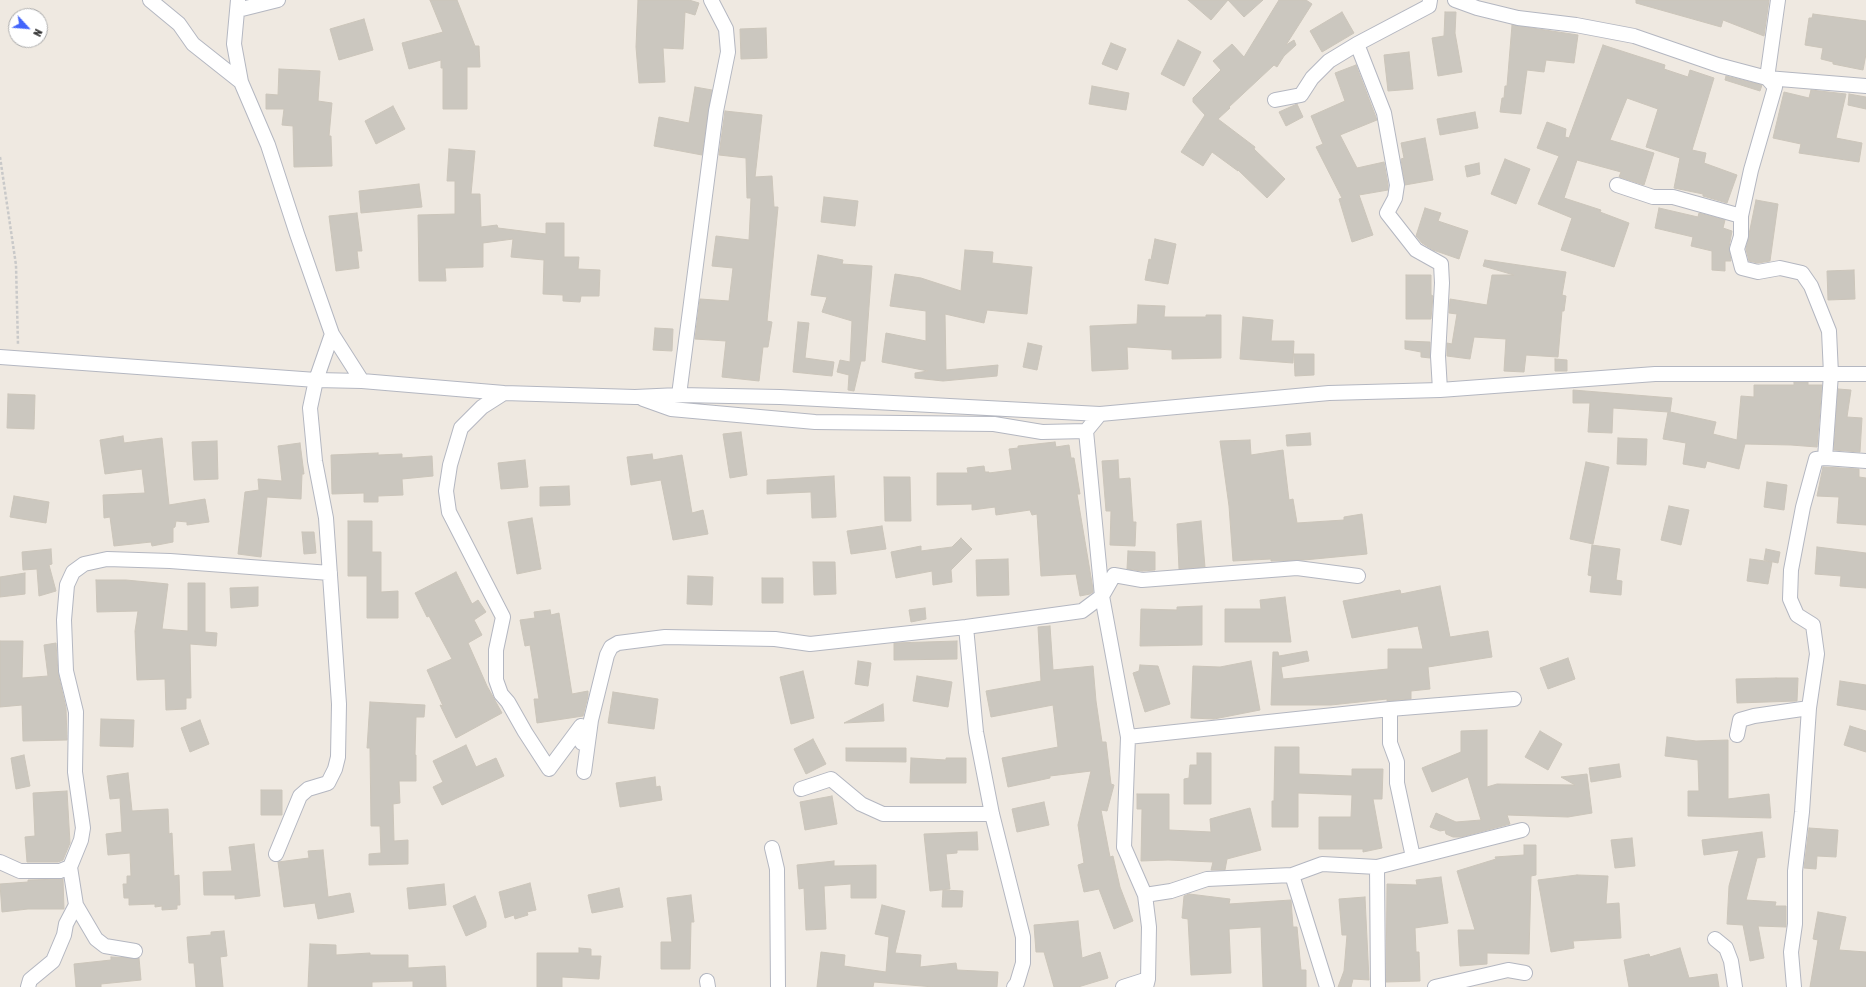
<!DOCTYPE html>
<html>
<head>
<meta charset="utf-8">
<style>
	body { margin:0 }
	#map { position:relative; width:1866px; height:987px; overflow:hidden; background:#efe9e1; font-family:"Asap Condensed",sans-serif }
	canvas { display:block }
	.north { position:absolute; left:8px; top:8px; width:40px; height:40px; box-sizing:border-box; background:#fff; border:1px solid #ababab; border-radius:50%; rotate:116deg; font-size:11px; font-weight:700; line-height:16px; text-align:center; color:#2e2e2e }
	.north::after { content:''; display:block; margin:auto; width:14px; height:18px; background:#4264fb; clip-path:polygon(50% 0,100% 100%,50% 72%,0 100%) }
</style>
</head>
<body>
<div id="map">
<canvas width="1866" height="987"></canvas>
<div class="north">N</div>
</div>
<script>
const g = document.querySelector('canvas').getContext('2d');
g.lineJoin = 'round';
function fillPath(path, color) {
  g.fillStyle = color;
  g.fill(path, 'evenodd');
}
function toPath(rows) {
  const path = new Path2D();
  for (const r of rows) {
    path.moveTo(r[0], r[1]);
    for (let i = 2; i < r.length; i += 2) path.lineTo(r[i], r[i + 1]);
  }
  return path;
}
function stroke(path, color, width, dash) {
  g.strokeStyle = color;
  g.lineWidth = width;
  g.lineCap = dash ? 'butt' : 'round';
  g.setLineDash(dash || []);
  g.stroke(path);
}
const building = toPath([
	[430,0,457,0,475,46,479,46,480,67,467,67,467,109,443,109,443,68,441,68,441,60,409,69,402,43,443,32,430,0],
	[638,0,689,0,699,3,695,15,685,12,683,49,663,48,665,82,639,83,636,47,638,0],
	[1188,0,1263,0,1244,17,1228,0,1211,20,1188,0],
	[1279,0,1306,0,1312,4,1286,45,1294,40,1296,45,1284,56,1277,67,1274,65,1229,107,1230,108,1218,119,1255,147,1254,149,1285,179,1267,198,1238,170,1238,171,1212,152,1203,166,1181,152,1205,115,1193,102,1193,98,1221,70,1213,61,1232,44,1244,57,1279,0],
	[1636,0,1769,0,1764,36,1723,20,1721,27,1636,3,1636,0],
	[1342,12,1354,33,1322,52,1310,31,1342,12],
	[1445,12,1456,12,1455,33,1462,72,1438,76,1432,38,1444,36,1445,12],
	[1813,14,1866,21,1866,54,1863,70,1833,64,1833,62,1821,59,1823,48,1805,45,1809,18,1812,18,1813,14],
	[364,19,373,50,339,60,330,29,364,19],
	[1512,25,1578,35,1574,63,1546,60,1544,72,1527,70,1521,114,1500,112,1502,98,1504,98,1505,86,1507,86,1512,25],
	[766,28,767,58,741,59,740,29,766,28],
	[1178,40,1201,52,1184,86,1161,74,1178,40],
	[1111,43,1126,49,1117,70,1102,64,1111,43],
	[1603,45,1665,65,1664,69,1688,77,1690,70,1714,78,1692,150,1706,153,1704,163,1737,175,1727,203,1703,196,1703,194,1674,188,1680,158,1646,147,1658,109,1627,98,1610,140,1654,153,1644,185,1619,177,1621,172,1577,160,1564,198,1601,210,1600,212,1629,223,1614,267,1561,250,1572,218,1538,204,1559,156,1537,148,1547,122,1566,129,1565,137,1569,138,1603,45],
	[1409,52,1413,89,1388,91,1384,55,1409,52],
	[1356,65,1377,120,1340,135,1357,168,1384,162,1388,185,1388,190,1359,195,1373,235,1352,242,1339,199,1342,198,1316,147,1323,144,1311,116,1345,101,1335,73,1356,65],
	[279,69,320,71,318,101,332,103,329,136,331,136,332,166,294,167,293,126,282,125,284,109,266,109,266,94,278,95,279,69],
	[1726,76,1762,85,1760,91,1725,80,1726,76],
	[1092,86,1129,93,1126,110,1089,104,1092,86],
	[695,87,712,90,702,155,654,146,659,117,689,123,695,87],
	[1811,90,1846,94,1836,138,1862,143,1859,162,1799,153,1801,144,1773,138,1784,92,1809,98,1811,90],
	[1849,94,1866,97,1866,109,1848,105,1849,94],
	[1297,104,1303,117,1286,126,1279,112,1297,104],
	[393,106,405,129,376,144,365,121,393,106],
	[725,111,762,115,755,177,772,176,774,207,778,207,767,321,772,322,768,347,763,347,759,381,722,377,726,341,695,339,700,299,729,301,733,268,712,266,716,236,749,240,751,198,747,198,746,158,719,155,725,111],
	[1475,112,1478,128,1440,135,1437,119,1475,112],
	[1425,138,1433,180,1405,185,1401,159,1404,158,1401,143,1425,138],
	[449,149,475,151,471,194,480,194,481,227,497,225,498,228,546,234,546,223,564,223,564,257,579,257,578,269,600,270,599,296,581,296,580,302,563,301,563,295,543,294,544,260,511,257,513,239,483,243,483,267,445,268,446,281,419,281,418,215,455,214,455,181,447,181,449,149],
	[1505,159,1530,169,1516,204,1491,194,1505,159],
	[1479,163,1480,174,1467,177,1465,166,1479,163],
	[419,184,422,207,361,213,359,191,419,184],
	[824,197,858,201,855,226,821,222,824,197],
	[1756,200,1778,204,1770,261,1758,263,1749,261,1746,249,1756,200],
	[1425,208,1441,213,1438,221,1468,231,1459,259,1433,250,1422,243,1416,236,1425,208],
	[1659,208,1698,217,1699,213,1725,220,1723,228,1732,231,1729,247,1731,261,1725,261,1725,271,1712,270,1712,251,1691,246,1693,237,1655,228,1659,208],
	[357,213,362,251,357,251,359,268,336,271,329,216,357,213],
	[1155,239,1176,244,1168,284,1145,280,1149,259,1151,260,1155,239],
	[965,250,993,252,992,263,1032,267,1027,314,987,310,984,323,945,314,946,370,998,365,997,376,943,381,915,378,915,373,928,371,882,362,886,333,926,341,926,311,890,306,895,274,921,278,961,291,965,250],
	[818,255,843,260,842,264,872,266,865,361,861,361,854,391,848,390,849,375,837,372,840,360,850,362,852,321,822,312,827,297,811,295,818,255],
	[1485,260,1566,272,1562,295,1566,296,1564,311,1562,311,1558,357,1526,355,1524,372,1504,371,1506,339,1474,337,1470,359,1447,356,1447,343,1452,344,1457,314,1449,313,1450,299,1487,305,1492,275,1514,275,1483,266,1485,260],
	[1854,270,1855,299,1828,300,1827,271,1854,270],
	[1406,275,1431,275,1431,295,1433,296,1431,319,1406,319,1406,275],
	[1138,305,1165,306,1164,317,1206,317,1206,315,1221,315,1221,358,1172,359,1172,350,1127,347,1128,369,1092,371,1090,326,1137,324,1138,305],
	[1243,317,1273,320,1271,341,1294,341,1293,363,1240,359,1243,317],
	[798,322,809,323,805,358,834,362,832,376,793,372,798,322],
	[655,328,673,329,672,351,653,350,655,328],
	[1405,341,1430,342,1430,358,1421,357,1421,352,1405,349,1405,341],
	[1028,343,1042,346,1037,370,1023,367,1028,343],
	[1294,354,1314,354,1314,375,1295,376,1294,354],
	[1555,359,1567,360,1567,371,1555,371,1555,359],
	[1794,382,1808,382,1808,385,1822,385,1817,447,1791,445,1745,444,1739,469,1707,461,1705,468,1683,464,1686,443,1663,439,1668,412,1613,408,1612,433,1588,432,1590,403,1573,403,1573,390,1672,398,1670,412,1716,422,1713,434,1737,440,1741,396,1754,397,1754,385,1794,385,1794,382],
	[1838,389,1851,390,1847,417,1862,418,1860,452,1834,450,1838,389],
	[8,394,35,395,34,429,7,428,8,394],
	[741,432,747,475,730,478,723,434,741,432],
	[1310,433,1311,445,1287,446,1286,435,1310,433],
	[123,436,124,443,162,438,169,505,205,499,209,522,187,525,187,522,176,521,175,527,173,528,173,542,152,546,151,542,114,546,110,517,104,518,103,495,145,493,142,469,105,474,100,440,123,436],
	[1618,438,1647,439,1646,465,1617,464,1618,438],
	[1250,440,1251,455,1283,450,1289,500,1293,499,1297,523,1344,520,1344,517,1362,514,1367,554,1304,560,1271,561,1271,559,1233,561,1229,506,1220,441,1250,440],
	[217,441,218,479,194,480,192,442,217,441],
	[1055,442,1056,447,1069,445,1071,458,1074,458,1080,494,1077,494,1093,589,1093,592,1090,594,1080,596,1076,574,1041,576,1037,514,1032,515,1030,510,996,515,995,507,972,510,972,504,937,505,937,473,968,473,967,468,984,466,985,472,989,472,989,473,1012,470,1009,449,1018,448,1018,446,1055,442],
	[300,443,304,474,302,474,301,499,267,497,261,557,238,554,245,492,259,490,258,479,282,481,278,446,300,443],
	[378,453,378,455,402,454,402,458,432,456,433,476,402,479,403,495,378,496,378,502,364,502,364,493,332,494,331,455,378,453],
	[652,454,653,460,682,455,692,513,703,510,708,534,673,540,661,480,631,485,627,457,652,454],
	[525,460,528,487,501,489,498,463,525,460],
	[1118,460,1119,479,1130,478,1133,522,1136,522,1135,546,1110,545,1111,511,1106,511,1102,461,1118,460],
	[1586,462,1609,467,1593,544,1570,539,1586,462],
	[1823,467,1859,469,1859,477,1866,478,1866,525,1837,523,1839,497,1817,496,1823,467],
	[834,476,836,517,812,518,811,492,767,494,767,480,834,476],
	[884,477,910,477,911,521,885,521,884,477],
	[1767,482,1787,485,1784,510,1764,507,1767,482],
	[569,486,570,505,540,506,540,487,569,486],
	[14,496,49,502,46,523,10,517,14,496],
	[1669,506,1689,510,1681,545,1661,540,1669,506],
	[532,518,541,569,517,574,508,522,532,518],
	[348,521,372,521,372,552,381,552,381,592,398,591,398,618,367,618,367,576,348,576,348,521],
	[1201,521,1205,567,1179,569,1177,524,1201,521],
	[882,526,886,549,851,554,847,531,882,526],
	[302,532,314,532,316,553,304,554,302,532],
	[961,538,972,549,951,570,952,582,933,585,932,571,896,578,891,552,921,546,921,551,952,547,961,538],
	[1592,545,1620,549,1616,580,1622,581,1621,595,1590,592,1592,576,1588,575,1592,545],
	[1817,547,1866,553,1866,588,1840,586,1841,576,1815,574,1817,547],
	[51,549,52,564,49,565,56,591,39,596,37,569,23,570,22,552,51,549],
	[1766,549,1780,552,1778,563,1764,560,1766,549],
	[1128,551,1155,552,1155,570,1142,571,1127,569,1128,551],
	[1008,559,1009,595,977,596,976,560,1008,559],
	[1750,559,1772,562,1768,584,1747,581,1750,559],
	[813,562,835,562,836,594,814,595,813,562],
	[456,572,472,604,478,600,486,612,474,620,482,635,468,643,487,686,502,713,456,738,440,705,443,706,427,670,452,659,429,616,427,617,415,593,456,572],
	[25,573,25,594,0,597,0,577,25,573],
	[688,576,713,577,712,605,687,604,688,576],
	[762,578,783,578,783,603,762,603,762,578],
	[96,580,126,580,168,584,162,629,188,631,188,583,205,583,205,632,217,633,216,646,190,644,191,698,186,698,186,709,166,710,165,679,137,680,135,631,138,611,97,612,96,580],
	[1440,586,1450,637,1488,631,1492,657,1428,667,1430,689,1411,691,1411,699,1387,701,1387,699,1331,705,1271,705,1273,652,1278,652,1279,656,1307,651,1309,661,1281,667,1283,679,1388,669,1388,649,1423,649,1418,626,1352,638,1343,601,1400,590,1401,594,1440,586],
	[258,587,258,606,231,608,230,588,258,587],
	[1285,597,1291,642,1225,642,1225,609,1261,609,1260,600,1285,597],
	[1202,606,1202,645,1140,646,1141,609,1177,610,1177,607,1202,606],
	[925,608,926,619,911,622,909,610,925,608],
	[550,610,551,615,559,613,572,694,588,691,588,696,583,716,537,723,534,699,539,699,530,645,525,646,520,620,535,618,534,612,550,610],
	[1050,626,1053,670,1093,666,1096,701,1102,742,1106,742,1111,784,1114,785,1107,811,1101,810,1110,857,1113,856,1120,887,1133,921,1114,929,1099,889,1084,892,1078,865,1084,863,1078,825,1091,771,1050,776,1050,778,1008,787,1002,758,1058,747,1053,705,991,717,986,691,1041,681,1038,627,1050,626],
	[0,641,23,641,22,678,48,676,44,645,56,643,58,673,66,708,67,740,23,741,22,705,0,707,0,641],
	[957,641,957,659,894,660,894,643,957,641],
	[1568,658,1575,679,1548,689,1540,668,1568,658],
	[858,661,871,663,868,686,855,684,858,661],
	[1251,661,1260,710,1214,719,1191,718,1193,666,1220,667,1251,661],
	[1140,665,1158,666,1170,704,1145,712,1133,673,1139,671,1140,665],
	[803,671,814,718,791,724,780,677,803,671],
	[917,676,952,682,948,707,913,701,917,676],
	[1776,678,1798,678,1797,701,1737,703,1736,679,1776,678],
	[1840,681,1866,685,1866,710,1837,705,1840,681],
	[613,692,658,699,654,729,608,723,613,692],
	[370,702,425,705,424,717,416,717,415,755,416,755,416,781,399,781,400,803,393,804,394,841,408,840,408,864,369,865,369,854,381,853,380,826,371,826,370,748,367,748,370,702],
	[883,704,884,721,844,723,883,704],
	[101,719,134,720,133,747,100,746,101,719],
	[200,720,209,744,190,752,181,728,200,720],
	[1850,726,1866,731,1866,752,1844,745,1850,726],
	[1487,730,1487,787,1497,784,1575,785,1561,777,1587,774,1592,813,1568,817,1507,815,1510,824,1461,837,1453,837,1446,834,1445,830,1440,831,1430,827,1436,813,1456,822,1481,820,1468,777,1432,792,1422,768,1461,752,1461,731,1487,730],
	[1540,731,1562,744,1548,770,1525,757,1540,731],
	[1667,737,1696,741,1728,740,1728,799,1769,794,1771,818,1688,816,1688,791,1699,791,1698,760,1665,756,1667,737],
	[813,739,826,764,806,774,794,749,813,739],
	[466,745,476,767,496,758,504,776,442,805,433,787,443,782,433,761,466,745],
	[1275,747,1299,747,1299,774,1352,776,1352,769,1383,769,1382,799,1373,799,1382,848,1363,852,1363,849,1319,849,1319,817,1351,817,1352,795,1298,793,1298,827,1272,827,1272,801,1274,801,1275,747],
	[846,748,906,748,906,762,846,761,846,748],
	[1197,753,1211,753,1211,804,1184,804,1184,779,1189,778,1190,765,1197,765,1197,753],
	[24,755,30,786,16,789,11,758,24,755],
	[911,758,946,760,946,758,966,758,966,783,910,783,911,758],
	[1619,764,1621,777,1591,782,1589,768,1619,764],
	[128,773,132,811,168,809,169,834,172,833,174,876,179,875,180,905,177,905,177,909,162,910,162,906,155,907,155,904,129,905,129,898,124,898,123,884,127,884,127,876,131,876,130,853,108,855,106,834,122,832,120,798,110,799,107,776,128,773],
	[655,777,656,787,660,786,662,800,620,807,616,783,655,777],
	[261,790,282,790,282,815,261,815,261,790],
	[67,791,70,843,63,860,58,862,27,862,25,837,35,836,33,793,67,791],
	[1137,794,1169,794,1169,830,1211,832,1210,819,1250,808,1261,850,1227,859,1225,870,1211,870,1213,862,1168,860,1141,861,1142,809,1137,809,1137,794],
	[832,796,837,824,805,830,800,802,832,796],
	[1044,802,1049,825,1017,832,1012,809,1044,802],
	[1809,828,1838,830,1836,857,1817,856,1816,869,1804,868,1809,828],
	[977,832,978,850,957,850,957,853,946,854,950,889,930,891,924,834,977,832],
	[1762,832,1765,857,1757,858,1746,900,1776,902,1775,906,1786,906,1786,927,1758,926,1764,958,1750,961,1743,925,1727,924,1729,886,1739,850,1704,855,1702,840,1762,832],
	[1632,838,1635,866,1615,868,1611,840,1632,838],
	[254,844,260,896,235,899,235,895,204,895,203,872,232,871,229,847,254,844],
	[1524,845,1536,845,1536,875,1531,876,1529,954,1487,953,1487,964,1460,966,1458,930,1475,930,1457,871,1496,859,1495,857,1524,855,1524,845],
	[323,850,328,897,350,893,354,912,318,919,315,903,284,907,278,862,309,858,308,851,323,850],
	[834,861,834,866,876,865,876,898,851,898,851,884,824,886,826,929,806,930,804,888,799,889,797,865,834,861],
	[1577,875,1608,876,1606,904,1619,903,1621,938,1573,941,1574,948,1551,952,1538,880,1577,875],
	[1441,877,1448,923,1415,928,1416,952,1419,952,1420,981,1386,982,1387,884,1417,885,1416,880,1441,877],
	[63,879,64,909,28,909,2,912,0,884,28,882,28,880,63,879],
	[530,883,536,910,527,912,528,915,515,919,514,915,505,918,499,892,530,883],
	[444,884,446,905,409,909,407,888,444,884],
	[619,888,623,907,592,913,588,895,619,888],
	[943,890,963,891,962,907,942,907,943,890],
	[1189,894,1230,899,1229,904,1291,900,1293,927,1297,927,1301,970,1306,970,1306,987,1263,987,1261,927,1229,929,1231,973,1191,975,1188,919,1182,918,1184,896,1189,894],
	[691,895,694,922,691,922,690,969,661,969,661,942,672,942,667,898,691,895],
	[475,896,486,922,486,927,466,936,453,906,475,896],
	[1365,897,1369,980,1353,979,1351,987,1338,987,1344,971,1347,935,1342,935,1339,899,1365,897],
	[882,905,905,911,895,953,921,955,920,967,956,963,957,970,998,972,997,987,934,987,874,982,873,987,817,987,821,952,845,955,844,966,886,972,889,937,875,934,882,905],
	[1818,912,1846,917,1839,950,1866,952,1866,987,1810,987,1818,940,1813,939,1818,912],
	[1078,921,1082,958,1100,952,1108,978,1078,987,1054,987,1044,952,1036,952,1034,925,1078,921],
	[224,931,227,956,220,957,223,987,196,987,194,963,189,963,187,937,211,935,211,932,224,931],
	[310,944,336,945,336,955,370,953,370,955,408,955,408,968,445,966,446,987,413,987,413,981,372,982,372,987,308,987,310,944],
	[579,948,591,949,591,956,601,956,599,979,562,977,562,987,537,987,537,953,579,953,579,948],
	[1680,948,1689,978,1717,974,1719,987,1629,987,1624,960,1649,954,1650,957,1680,948],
	[111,957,139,958,141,980,101,984,101,987,76,987,74,964,111,960,111,957]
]);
fillPath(building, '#cbc7bf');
stroke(building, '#cbc5ba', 1);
const street = toPath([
	[150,0,179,24,193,44,241,82],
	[238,0,234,44,241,82,268,145,297,234,332,334,362,381],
	[1455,0,1477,8,1518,18,1576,25,1634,36,1718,65,1767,78,1866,86],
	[1778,0,1767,78,1775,87,1751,170,1741,216,1741,236,1737,249,1742,268,1758,272,1780,268,1802,273,1811,286,1829,331,1831,374,1825,458,1816,459,1803,507,1791,570,1790,599,1797,615,1813,625,1817,654,1809,708,1802,812,1795,871,1795,924,1791,952,1794,987],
	[238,10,278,0],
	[1357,44,1384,113,1397,185,1395,198,1387,213,1416,250,1441,264,1442,283,1438,356,1440,390],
	[1275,100,1301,95,1312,78,1329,61,1357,44,1429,6,1430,0],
	[1617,185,1653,197,1673,197,1741,216],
	[0,357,316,380,362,381,504,393,635,397,679,395,780,397,1100,414,1329,393,1440,390,1655,374,1866,374],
	[504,393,482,407,461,428,450,465,446,491,449,512,503,617,496,650,496,680,501,694,508,702,525,732,549,769,581,726,582,743],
	[679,395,716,111,728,52,726,29,711,0],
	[643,399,671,409,815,422,994,424,1042,432,1086,431],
	[1100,414,1086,431,1102,596,1128,737,1124,847,1145,895,1149,927,1148,979,1146,987],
	[1825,458,1866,461],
	[966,627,976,732,992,814,1023,937,1023,963,1017,983,1014,987],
	[1390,709,1390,743,1397,762,1397,783,1413,857],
	[1737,735,1740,720,1754,716,1809,708],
	[1128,737,1390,709,1514,699],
	[584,772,591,720,607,655,611,647,618,643,665,637,775,639,810,644,966,627,1082,611,1102,596,1114,575,1142,580,1297,568,1358,576],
	[801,789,831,779,861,804,883,814,992,814],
	[772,848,777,869,778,987],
	[276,854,300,796,308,789,328,783,335,769,338,757,339,704,326,518,315,461,310,408,316,380,332,334],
	[0,862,20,871,60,871,70,867],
	[1377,867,1378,987],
	[1292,875,1327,987],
	[1145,895,1171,891,1207,879,1292,875,1322,864,1377,867,1522,830],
	[1715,939,1726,948,1731,961,1735,987],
	[135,951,105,946,96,939,76,905,70,867,81,840,83,828,75,772,76,712,66,671,64,620,67,585,73,572,84,564,107,559,170,561,330,573],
	[707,981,708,987],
	[28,987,30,980,53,961,64,935,66,924,76,905],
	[1123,987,1148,979],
	[1435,987,1508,970,1525,973]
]);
stroke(street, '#b4b7c1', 16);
stroke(toPath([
	[0,157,16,265,18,345]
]), '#c9c9c9', 2.5, [3, 2]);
stroke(street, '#fff', 14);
</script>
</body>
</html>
